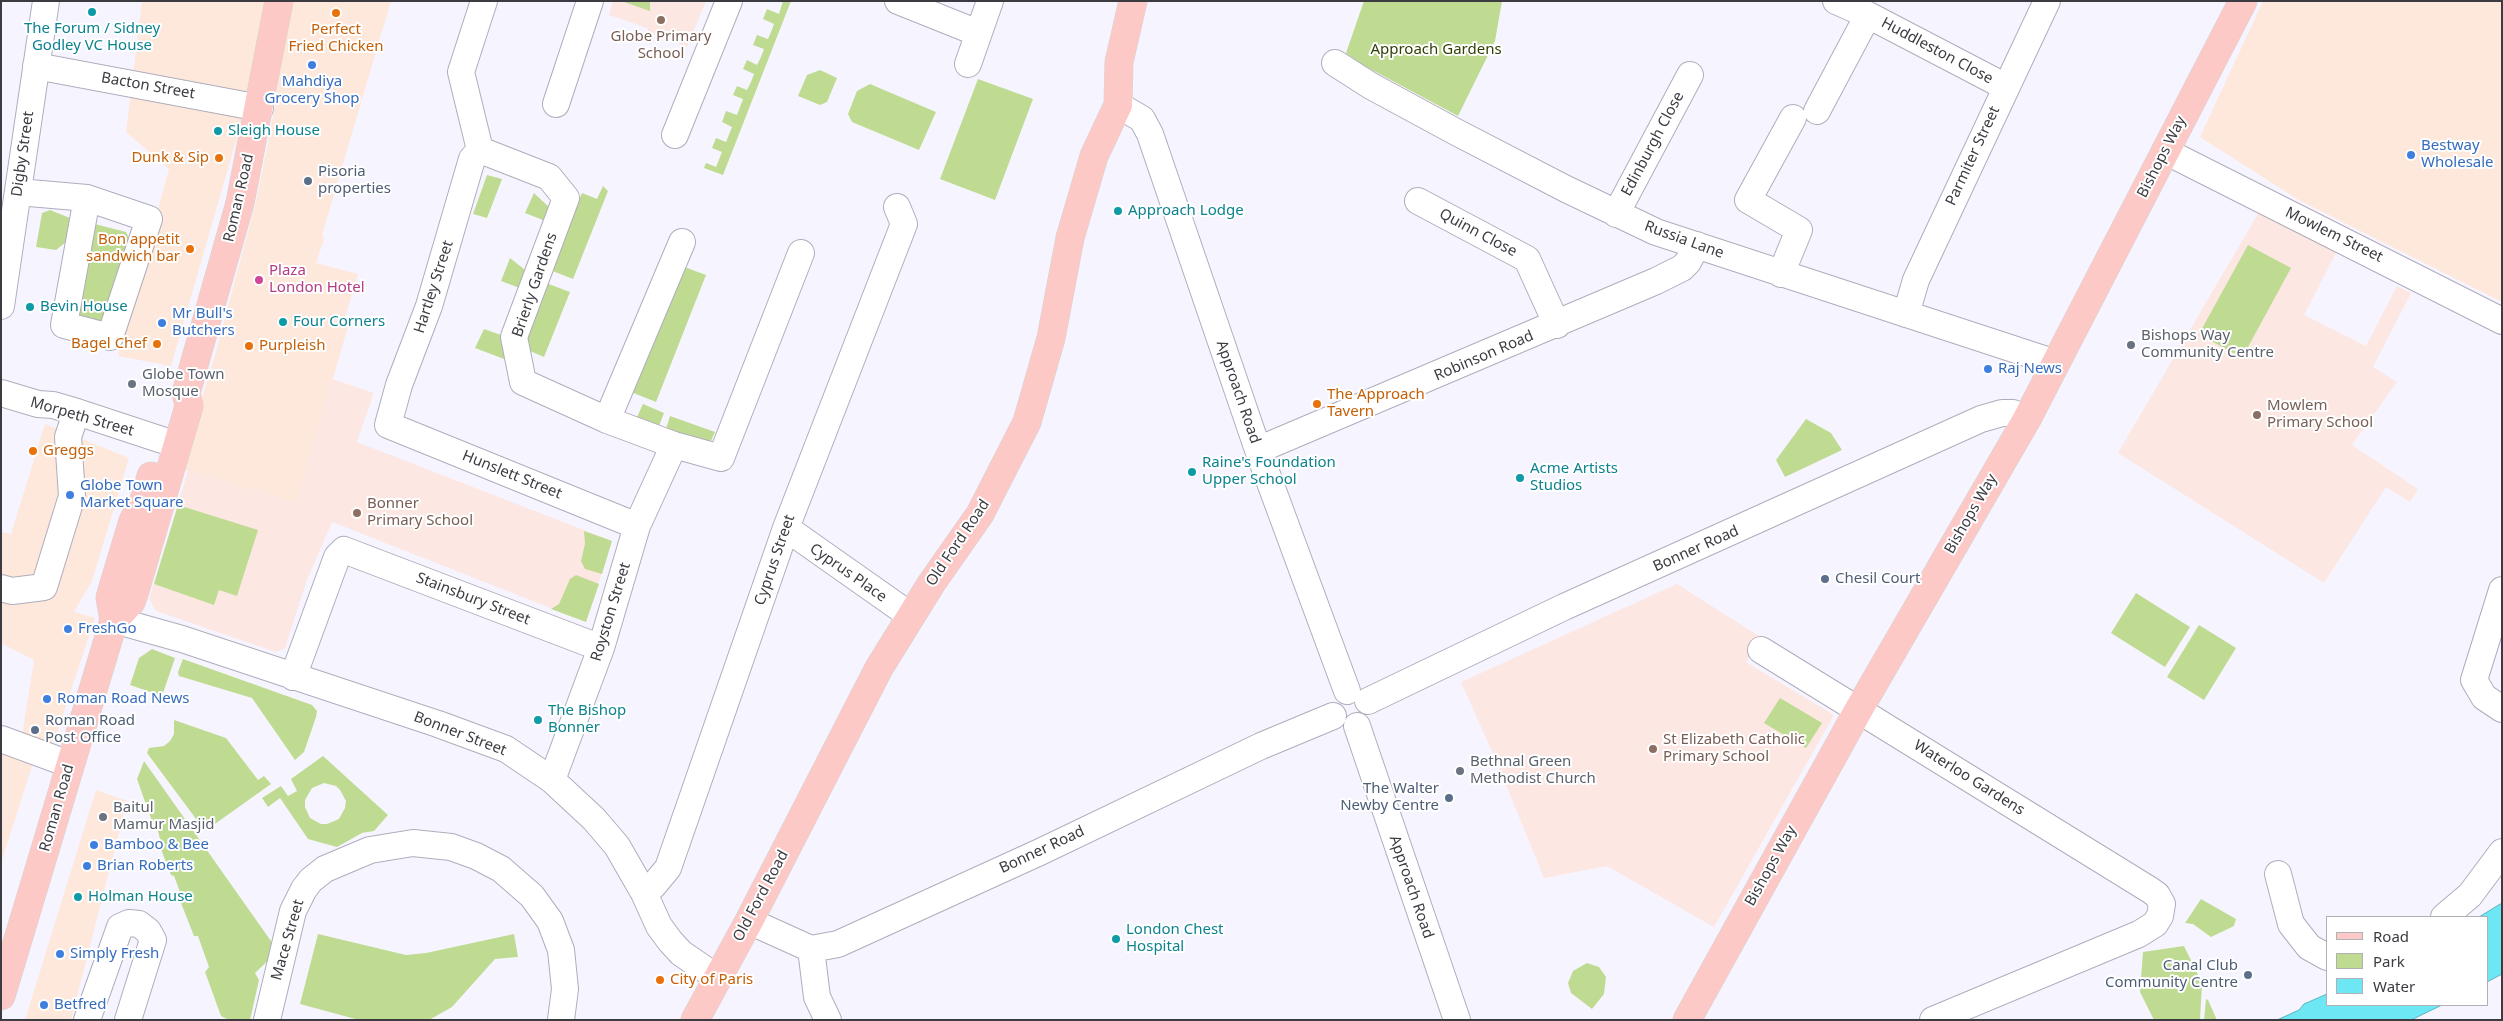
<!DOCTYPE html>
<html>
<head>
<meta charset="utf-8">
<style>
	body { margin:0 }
	#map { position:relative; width:2503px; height:1021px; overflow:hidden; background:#f6f5ff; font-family:"Noto Sans",sans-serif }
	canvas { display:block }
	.frame { position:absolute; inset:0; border:2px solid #3c3b41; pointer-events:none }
	.legend { position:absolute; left:2326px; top:916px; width:162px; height:90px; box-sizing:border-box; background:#fff; border:1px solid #b1b1b3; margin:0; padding:6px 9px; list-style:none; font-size:15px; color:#3c3b41 }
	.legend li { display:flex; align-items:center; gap:10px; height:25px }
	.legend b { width:25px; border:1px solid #b1b1b3 }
</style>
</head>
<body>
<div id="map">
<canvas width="2503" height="1021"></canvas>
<div class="frame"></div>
<ul class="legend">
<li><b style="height:6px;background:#fdc9c7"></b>Road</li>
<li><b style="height:14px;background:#bfdb92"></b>Park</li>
<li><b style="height:14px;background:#6de7f3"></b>Water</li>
</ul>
</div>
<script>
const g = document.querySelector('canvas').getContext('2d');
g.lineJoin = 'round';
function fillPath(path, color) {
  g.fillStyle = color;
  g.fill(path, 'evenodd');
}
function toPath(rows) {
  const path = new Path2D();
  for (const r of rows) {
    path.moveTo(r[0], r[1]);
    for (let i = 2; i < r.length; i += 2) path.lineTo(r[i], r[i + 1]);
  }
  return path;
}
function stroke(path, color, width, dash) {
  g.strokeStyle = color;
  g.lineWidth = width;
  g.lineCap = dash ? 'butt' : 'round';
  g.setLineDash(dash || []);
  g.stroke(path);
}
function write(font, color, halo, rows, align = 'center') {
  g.font = font + ' "Noto Sans",sans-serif';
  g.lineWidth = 4;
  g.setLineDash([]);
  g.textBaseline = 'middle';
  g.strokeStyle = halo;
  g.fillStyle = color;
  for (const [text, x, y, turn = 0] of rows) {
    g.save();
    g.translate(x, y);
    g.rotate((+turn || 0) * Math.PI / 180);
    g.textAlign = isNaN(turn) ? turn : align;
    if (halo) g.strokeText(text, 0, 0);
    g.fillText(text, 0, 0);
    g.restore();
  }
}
fillPath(toPath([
	[142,1,265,1,244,113,171,366,118,356,169,169,126,132],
	[291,1,391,1,322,235,324,239,316,263,358,274,344,321,349,323,297,503,181,469,217,348,256,202,273,117],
	[2263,1,2502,1,2502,302,2297,199,2200,137],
	[45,424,129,458,92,581,74,612,95,618,55,739,32,766,1,863,1,752,19,755,34,660,1,643,1,532,11,534],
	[96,790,127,801,71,1020,25,1020]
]), '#fee7db');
fillPath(toPath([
	[613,1,706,1,687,47,648,31,648,29,639,25,609,15],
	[2259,212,2336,253,2304,315,2366,346,2397,286,2411,293,2373,367,2397,382,2352,445,2418,489,2410,502,2386,487,2324,583,2118,453],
	[332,379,374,393,357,442,612,541,586,622,332,522,307,580,285,648,276,652,156,611,149,599,188,471,297,503],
	[1677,584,1762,638,1746,662,1834,715,1714,927,1607,866,1544,878,1497,763,1461,682]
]), '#fce7e2');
fillPath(toPath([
	[622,1,650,1,650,11,621,1],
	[783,1,791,1,723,175,704,168,706,163,716,167,722,152,712,148,716,138,726,142,732,127,722,122,726,111,737,115,743,99,733,95,737,86,747,90,751,82,754,74,743,69,747,60,757,65,761,57,764,49,753,45,757,35,768,39,771,32,774,24,763,19,767,9,779,14],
	[1364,1,1502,1,1495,41,1458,116,1361,64,1346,53],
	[820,70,837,78,827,102,820,105,798,96,807,75],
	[978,79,1033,99,995,200,940,179],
	[870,84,936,112,919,150,852,122,848,114,857,91],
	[487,175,502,179,487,218,473,214],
	[603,186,608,191,573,279,550,270,582,193,597,199],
	[534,193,552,210,548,222,525,213],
	[50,210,70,218,66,242,56,250,36,247,42,213],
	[91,223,126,232,130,240,102,322,78,315],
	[2248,245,2291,268,2242,358,2199,334],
	[510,258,529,273,522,289,501,281],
	[682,266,706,275,656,402,631,392],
	[546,283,570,292,544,357,530,351,525,338],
	[484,329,501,335,505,356,504,359,475,348],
	[643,404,664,413,659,426,637,417],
	[670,416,715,432,709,445,666,429],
	[1806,419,1831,433,1842,450,1785,477,1776,460],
	[178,505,258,530,237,596,219,590,214,605,154,584],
	[584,531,612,541,602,574,585,569,581,561,585,544],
	[576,575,599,584,586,622,551,609,559,604,570,579],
	[2136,593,2190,627,2165,667,2111,633],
	[2199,625,2236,648,2204,700,2167,677],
	[152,649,175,658,162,696,130,685,139,658],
	[183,659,312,705,317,711,316,717,304,752,295,760,252,698,179,676,178,672],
	[1780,698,1822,723,1806,748,1764,723],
	[174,720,226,738,258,780,264,776,271,784,205,831,147,753,149,748,164,746,170,741,174,734],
	[323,756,388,815,374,831,362,833,337,847,308,839,280,798,268,807,262,798,281,786,288,796,297,791,291,779],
	[324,783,336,786,340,790,346,801,345,808,339,819,327,824,321,824,310,818,305,807,305,800,312,788],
	[144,761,278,951,255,973,259,980,250,1020,229,1020,221,1016,205,972,209,967,198,936,194,936,181,903,183,900,174,876,171,875,161,849,162,846,157,828,154,827,137,779],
	[2201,899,2236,919,2234,926,2211,937,2193,924,2185,923],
	[318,934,406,955,426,953,514,934,518,957,495,959,452,1007,429,1020,359,1020,300,1004],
	[2184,946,2202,983,2200,1020,2154,1020,2140,992,2143,952],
	[1587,963,1599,967,1606,977,1604,994,1592,1009,1571,993,1568,983,1573,971],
	[2206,999,2208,1000,2217,1020,2204,1020]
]), '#bfdb92');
const water = toPath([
	[2502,903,2502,974,2487,982,2487,917,2479,917,2502,903],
	[2327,994,2327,1005,2442,1005,2411,1020,2277,1020,2299,1010,2304,1004,2327,994]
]);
fillPath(water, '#6de7f3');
stroke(water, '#5eb3be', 1);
const minor = toPath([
	[898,1,978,33],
	[1836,1,1868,15,2006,87],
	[1335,63,1371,86,1456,132,1566,189,1656,232,2056,363],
	[968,64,990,1],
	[36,66,260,108],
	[556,104,590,1],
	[1118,105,1142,119,1150,134,1258,450,1347,691],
	[1817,111,1868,15],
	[675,135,729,1],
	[480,150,549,177,566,198,514,337,523,382,607,420,682,242],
	[480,150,472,159,429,306,399,385,388,425,637,526],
	[480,150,461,72,484,1],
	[2165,151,2502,321],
	[18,192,87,198,64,325,110,337,149,219,87,198],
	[1418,201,1527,259,1557,325],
	[1616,214,1690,75],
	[1781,274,1799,230,1748,200,1793,118],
	[1,306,46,1],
	[1906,314,1916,280,2047,1],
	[1,393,38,404,53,405,77,412,162,440],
	[607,420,674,445,721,458,801,253],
	[1258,450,1656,281,1682,268,1688,262,1697,245],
	[786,528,911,616],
	[1,588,12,591,44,587,72,496,68,437,74,419],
	[2502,590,2474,680,2484,697,2502,709],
	[114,620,182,639,438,724,506,749,552,780,594,819,617,846,644,893,659,926,670,941,681,953,716,977],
	[1761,650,2150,890,2157,895,2162,904,2160,916,2155,924,2139,934,1933,1020],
	[293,677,337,557,344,550,601,648],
	[1368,701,1564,607,1981,419,2002,413,2013,413,2027,419],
	[1357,726,1457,1020],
	[1,739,69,764],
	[552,780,601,648,637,526,674,445],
	[2278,874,2291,924,2309,947,2327,957],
	[644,893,653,886,668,868,786,528,904,224,897,207],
	[2444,917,2470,895,2502,852],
	[749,921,811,949,838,944,1040,852,1261,746,1333,716],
	[811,949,817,997,828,1020],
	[87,1020,120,927,129,923,139,924,148,931,153,940,128,1020],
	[267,1020,293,911,304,889,311,880,325,869,370,850,413,843,451,847,476,856,501,869,532,896,550,921,561,950,565,989,561,1020]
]);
const major = toPath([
	[114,620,131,602,134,594,189,406,186,393,240,203,279,1],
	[1,996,114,620,110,598,113,587,133,521,144,500,151,476],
	[695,1020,749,921,879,668,931,584,980,514,1027,422,1051,338,1070,238,1094,156,1118,105,1119,62,1133,1],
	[1687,1020,1859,709,2027,419,2243,1]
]);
stroke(minor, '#afadbc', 28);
stroke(major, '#d4d4d5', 29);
stroke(minor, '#fff', 26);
stroke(major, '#fdc9c7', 28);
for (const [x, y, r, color] of [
	[92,12,5,"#0f9aa8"],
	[336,13,5,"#e8710a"],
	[661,20,5,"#8d6e63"],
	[312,65,5,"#3f7fe0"],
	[218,131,5,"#0f9aa8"],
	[2411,155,5,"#3f7fe0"],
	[219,158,5,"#e8710a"],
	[308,181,5,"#5c6f8a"],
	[1118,211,5,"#0f9aa8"],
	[190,249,5,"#e8710a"],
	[259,280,5,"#d1479c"],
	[30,307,5,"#0f9aa8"],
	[283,322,5,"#0f9aa8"],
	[162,323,5,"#3f7fe0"],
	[157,344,5,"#e8710a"],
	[2131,345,5,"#6b7280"],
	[249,346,5,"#e8710a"],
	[1988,369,5,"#3f7fe0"],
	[132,384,5,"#6b7280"],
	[1317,404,5,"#e8710a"],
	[2257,415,5,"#8d6e63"],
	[33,451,5,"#e8710a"],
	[1192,472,5,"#0f9aa8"],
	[1520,478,5,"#0f9aa8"],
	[70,495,5,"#3f7fe0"],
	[357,513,5,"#8d6e63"],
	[1825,579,5,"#5c6f8a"],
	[68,629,5,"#3f7fe0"],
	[47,699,5,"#3f7fe0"],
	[538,720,5,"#0f9aa8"],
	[35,730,5,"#5c6f8a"],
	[1653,749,5,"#8d6e63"],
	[1460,771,5,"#6b7280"],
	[1449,798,5,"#5c6f8a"],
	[103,817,5,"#6b7280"],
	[94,845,5,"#3f7fe0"],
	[87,866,5,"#3f7fe0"],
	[78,897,5,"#0f9aa8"],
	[1116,939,5,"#0f9aa8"],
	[60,954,5,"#3f7fe0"],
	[2248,975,5,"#5c6f8a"],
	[660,980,5,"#e8710a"],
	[44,1005,5,"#3f7fe0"]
]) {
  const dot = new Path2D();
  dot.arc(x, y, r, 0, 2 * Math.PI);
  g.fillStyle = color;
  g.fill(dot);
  stroke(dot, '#fff', 2);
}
write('15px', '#0d838f', '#fff', [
	["The Forum / Sidney",92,29,"center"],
	["Godley VC House",92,46,"center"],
	["Sleigh House",228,131],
	["Approach Lodge",1128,211],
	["Bevin House",40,307],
	["Four Corners",293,322],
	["Raine's Foundation",1202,463],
	["Upper School",1202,480],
	["Acme Artists",1530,469],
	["Studios",1530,486],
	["The Bishop",548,711],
	["Bonner",548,728],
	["Holman House",88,897],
	["London Chest",1126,930],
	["Hospital",1126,947]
], 'left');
write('15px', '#c56008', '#fff', [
	["Perfect",336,30,"center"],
	["Fried Chicken",336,47,"center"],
	["Dunk & Sip",209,158,"right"],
	["Bon appetit",180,240,"right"],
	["sandwich bar",180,257,"right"],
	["Bagel Chef",147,344,"right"],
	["Purpleish",259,346],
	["The Approach",1327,395],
	["Tavern",1327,412],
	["Greggs",43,451],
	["City of Paris",670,980]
], 'left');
write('15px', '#785e54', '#fff', [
	["Globe Primary",661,37,"center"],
	["School",661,54,"center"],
	["Mowlem",2267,406],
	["Primary School",2267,423],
	["Bonner",367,504],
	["Primary School",367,521],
	["St Elizabeth Catholic",1663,740],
	["Primary School",1663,757]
], 'left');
write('15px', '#304104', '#fff', [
	["Approach Gardens",1436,50]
]);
write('15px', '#3c3b41', '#fff', [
	["Huddleston Close",1937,51,28],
	["Bacton Street",148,86,10],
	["Edinburgh Close",1653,144,-62],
	["Digby Street",23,154,-82],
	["Parmiter Street",1973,156,-65],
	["Bishops Way",2162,157,-63],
	["Roman Road",239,198,-77],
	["Quinn Close",1478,233,28],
	["Mowlem Street",2334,235,26],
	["Russia Lane",1684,240,20],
	["Brierly Gardens",535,285,-71],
	["Hartley Street",434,287,-72],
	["Robinson Road",1484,356,-23],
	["Approach Road",1238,392,71],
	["Morpeth Street",82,417,16],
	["Hunslett Street",512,475,22],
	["Bishops Way",1971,514,-60],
	["Old Ford Road",958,543,-56],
	["Bonner Road",1696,549,-24],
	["Cyprus Street",775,560,-71],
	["Cyprus Place",848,573,35],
	["Stainsbury Street",473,599,21],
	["Royston Street",611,612,-73],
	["Bonner Street",460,734,21],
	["Waterloo Gardens",1969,778,32],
	["Roman Road",57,808,-74],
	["Bonner Road",1042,850,-25],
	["Bishops Way",1771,866,-61],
	["Approach Road",1411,887,71],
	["Old Ford Road",761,896,-62],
	["Mace Street",288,940,-74]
]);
write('15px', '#366cbe', '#fff', [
	["Mahdiya",312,82,"center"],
	["Grocery Shop",312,99,"center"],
	["Bestway",2421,146],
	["Wholesale",2421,163],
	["Mr Bull's",172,314],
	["Butchers",172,331],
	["Raj News",1998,369],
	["Globe Town",80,486],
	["Market Square",80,503],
	["FreshGo",78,629],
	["Roman Road News",57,699],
	["Bamboo & Bee",104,845],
	["Brian Roberts",97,866],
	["Simply Fresh",70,954],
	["Betfred",54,1005]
], 'left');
write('15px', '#4e5e75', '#fff', [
	["Pisoria",318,172],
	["properties",318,189],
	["Chesil Court",1835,579],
	["Roman Road",45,721],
	["Post Office",45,738],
	["The Walter",1439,789,"right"],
	["Newby Centre",1439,806,"right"],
	["Canal Club",2238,966,"right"],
	["Community Centre",2238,983,"right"]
], 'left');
write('15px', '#b23c85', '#fff', [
	["Plaza",269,271],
	["London Hotel",269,288]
], 'left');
write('15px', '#5b616d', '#fff', [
	["Bishops Way",2141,336],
	["Community Centre",2141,353],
	["Globe Town",142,375],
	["Mosque",142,392],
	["Bethnal Green",1470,762],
	["Methodist Church",1470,779],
	["Baitul",113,808],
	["Mamur Masjid",113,825]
], 'left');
</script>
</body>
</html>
